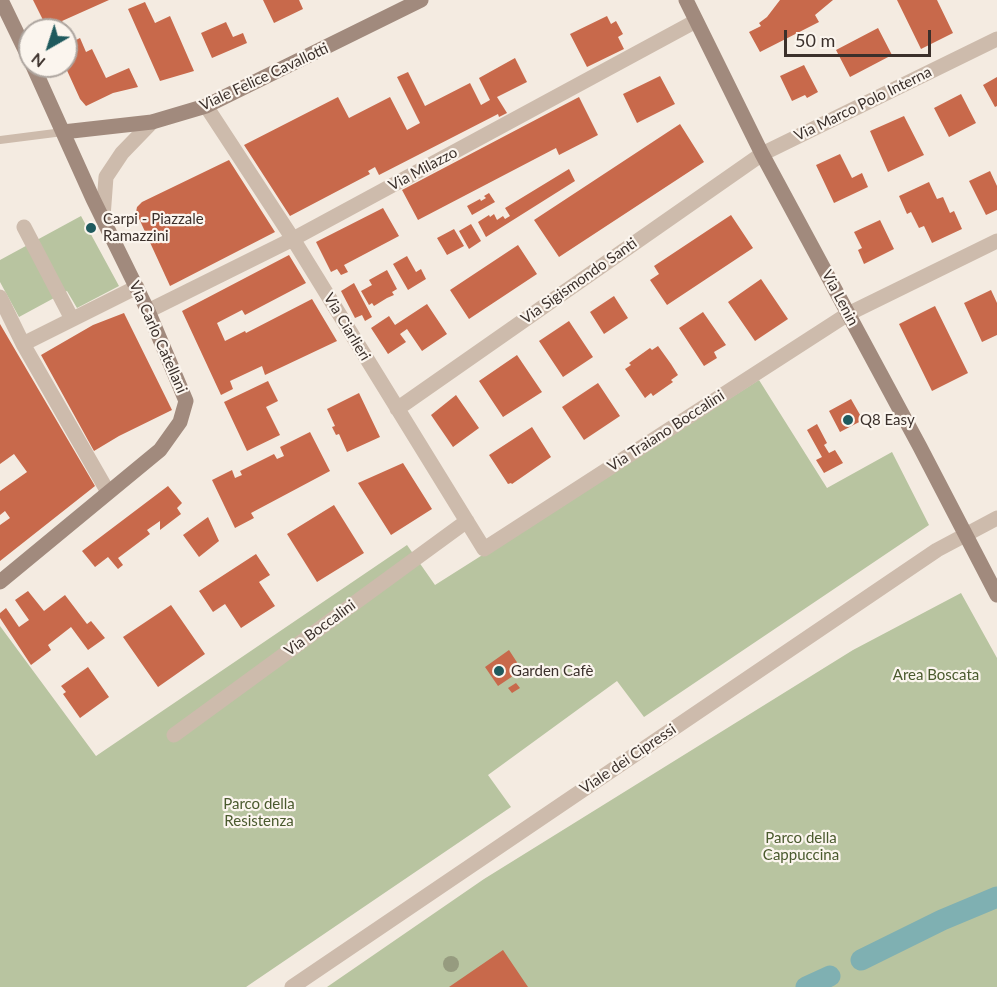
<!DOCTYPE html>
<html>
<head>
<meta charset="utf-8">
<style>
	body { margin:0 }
	#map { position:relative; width:997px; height:987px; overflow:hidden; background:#f4ebe1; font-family:Lato,sans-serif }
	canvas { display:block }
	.north { position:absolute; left:18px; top:18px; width:60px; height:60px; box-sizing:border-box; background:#fbf5ee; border:2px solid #aea6a0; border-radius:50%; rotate:219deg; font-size:16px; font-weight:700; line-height:24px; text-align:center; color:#3b302b }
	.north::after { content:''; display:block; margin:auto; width:21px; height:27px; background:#1f5a5e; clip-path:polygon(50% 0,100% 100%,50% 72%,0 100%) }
	.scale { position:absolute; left:784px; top:30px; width:147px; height:27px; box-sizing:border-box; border:3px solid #3b302b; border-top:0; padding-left:8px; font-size:18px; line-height:21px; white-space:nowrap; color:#3b302b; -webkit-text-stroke:4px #fbf5ee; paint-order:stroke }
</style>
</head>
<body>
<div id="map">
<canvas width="997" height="987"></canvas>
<div class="north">N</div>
<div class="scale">50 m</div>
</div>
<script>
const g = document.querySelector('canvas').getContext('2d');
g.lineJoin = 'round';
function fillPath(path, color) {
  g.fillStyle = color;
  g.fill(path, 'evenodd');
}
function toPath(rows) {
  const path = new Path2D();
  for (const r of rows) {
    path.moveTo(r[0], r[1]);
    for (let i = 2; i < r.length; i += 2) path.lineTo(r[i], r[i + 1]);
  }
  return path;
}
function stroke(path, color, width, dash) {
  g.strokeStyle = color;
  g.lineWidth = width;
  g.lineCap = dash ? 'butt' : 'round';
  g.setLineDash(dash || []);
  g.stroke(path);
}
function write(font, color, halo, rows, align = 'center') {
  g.font = font + ' Lato,sans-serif';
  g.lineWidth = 4.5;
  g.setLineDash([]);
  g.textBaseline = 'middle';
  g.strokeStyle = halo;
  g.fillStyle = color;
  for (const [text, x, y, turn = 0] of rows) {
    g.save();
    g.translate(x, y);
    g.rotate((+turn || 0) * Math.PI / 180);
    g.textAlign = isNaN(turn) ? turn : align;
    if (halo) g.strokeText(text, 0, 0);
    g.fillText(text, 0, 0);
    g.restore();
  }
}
fillPath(toPath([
	[81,216,119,286,77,308,67,291,19,317,0,282,0,260],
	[759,380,827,488,892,452,929,525,644,717,617,681,488,775,511,807,246,987,0,987,0,626,96,756,407,545,435,585],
	[961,593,997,658,997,987,327,987,484,879,853,650]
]), '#b8c4a0');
stroke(toPath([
	[861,960,942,920,997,897],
	[806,987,830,976]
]), '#7fb0b2', 21);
fillPath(toPath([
	[33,0,109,0,62,21,66,30,48,30],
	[263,0,299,0,303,9,274,23],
	[780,0,833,0,815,15,819,22,760,52,749,32,761,26,759,23,767,17],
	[897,0,937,0,953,33,921,49],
	[145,2,155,23,170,16,194,71,160,81,128,9],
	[607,16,611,24,616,21,623,34,618,37,624,49,587,67,570,34],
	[226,22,233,37,243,33,247,43,212,58,201,33],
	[878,28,892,55,850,77,836,50],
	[66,30,72,42,80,38,86,52,92,49,106,78,129,68,138,87,113,93,86,106,80,99,65,66],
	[515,58,527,82,497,97,507,113,499,117,498,114,379,175,375,167,368,171,370,174,290,216,244,145,338,97,349,118,390,97,407,130,420,123,397,77,408,72,425,106,470,83,481,105,490,100,479,78],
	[804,65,818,92,807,98,805,95,792,101,780,76],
	[660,76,675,104,637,123,623,94],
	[997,77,997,106,995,107,983,85],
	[961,94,976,123,949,137,934,108],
	[579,97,598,135,559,155,556,148,418,220,402,190],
	[904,116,924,155,888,172,870,131],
	[680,124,704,162,559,257,534,220],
	[840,154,852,178,862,173,868,187,834,203,816,165],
	[229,160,275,232,170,286,136,212,137,207,142,202],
	[569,169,575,181,486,237,478,222,489,215,490,217,494,214,497,220,503,216,505,219,510,216,505,208],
	[990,171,997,186,997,210,986,215,969,181],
	[929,182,937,199,943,197,950,213,954,211,962,229,932,243,924,226,919,228,911,212,907,214,899,196],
	[489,193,495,202,472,215,467,206,480,199,481,201,486,198,484,196],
	[383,208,399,236,344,265,348,272,341,275,337,269,331,272,316,242],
	[731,215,753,248,667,305,650,280,659,274,654,266],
	[880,220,894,249,864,264,858,250,862,248,854,232],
	[471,224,481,241,469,249,459,231],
	[454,229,464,246,447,255,437,238],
	[518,245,537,274,469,319,450,290],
	[289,255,306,283,245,315,242,310,217,323,225,341,245,331,246,333,312,299,337,341,265,375,262,366,230,381,233,389,221,395,182,311],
	[407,256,416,272,421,269,426,279,408,290,393,264],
	[387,270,397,289,392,292,394,295,387,298,374,306,372,303,369,305,361,291,372,285,369,280],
	[761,279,788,319,755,341,728,302],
	[354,283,372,317,365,321,362,315,355,318,341,291],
	[991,290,997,303,997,335,982,342,964,303],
	[614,296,628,318,604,334,590,312],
	[427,304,447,334,422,351,407,329,400,334,406,342,388,354,371,328,389,316,395,325],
	[935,306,968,373,932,391,899,324],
	[703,312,726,345,714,352,717,358,704,366,679,328],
	[124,313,172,410,119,436,94,451,41,355,93,325],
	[569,321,593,357,563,377,539,341],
	[0,324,95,486,0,561,0,525,10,518,5,511,0,515,0,491,27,472,14,454,0,464],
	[658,346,671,364,678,375,671,380,673,382,653,396,651,393,645,398,625,369,631,365,629,363,650,348,652,350],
	[517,355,542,392,503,417,479,381],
	[268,381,278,401,266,407,280,435,247,451,224,402],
	[598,383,620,416,584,440,562,407],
	[359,393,380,437,347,452,339,434,336,435,332,427,335,426,327,409],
	[456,395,479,428,453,447,431,415],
	[851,399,863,420,840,432,829,411],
	[817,424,827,443,824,445,829,453,835,450,843,463,824,473,816,460,822,457,807,430],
	[532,427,551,457,512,484,511,483,508,484,489,455],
	[310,432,330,471,251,513,254,518,235,528,212,480,232,470,235,478,242,475,240,471,274,454,277,459,284,456,280,447],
	[403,463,432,509,391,535,358,483],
	[168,486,182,503,177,508,181,514,160,530,160,521,147,530,150,534,118,558,123,565,118,569,108,557,95,567,82,551],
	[334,505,364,553,317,582,287,534],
	[208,517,219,541,199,557,183,535],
	[256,554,270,575,259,582,275,606,241,628,225,604,213,612,199,591],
	[28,591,44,611,65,595,87,624,91,621,105,638,88,650,71,627,48,645,51,650,31,665,0,618,0,613,6,608,19,627,29,620,15,600],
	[171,605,205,654,158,687,123,637],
	[509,650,522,670,498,686,485,667],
	[88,667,109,697,80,718,63,694,66,692,61,686],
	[516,683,520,688,512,693,508,688],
	[503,950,528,987,449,987]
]), '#c8694b');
stroke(toPath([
	[0,140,63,132]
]), '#cdbbac', 8);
stroke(toPath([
	[206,106,293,239,484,549,848,314,997,241],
	[103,217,106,177,122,153,152,122],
	[24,227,72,319],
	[0,297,23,344],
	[148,311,293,239,696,21],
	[397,409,762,154,997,39],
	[108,492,23,344,137,287],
	[174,735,467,521],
	[292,987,937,550,997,518]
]), '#cdbbac', 15);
stroke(toPath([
	[1,0,30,60],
	[686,0,762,154,920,447,997,595],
	[63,132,152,122,206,106,421,0],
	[0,582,160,450,180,422,186,401,148,311,93,199,33,66]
]), '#a18a7d', 15);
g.fillStyle = '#969b7f';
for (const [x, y] of [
	[451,964]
]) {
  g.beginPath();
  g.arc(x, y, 8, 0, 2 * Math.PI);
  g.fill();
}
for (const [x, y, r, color] of [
	[91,228,6,"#1f5a5e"],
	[848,420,6,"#1f5a5e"],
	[499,671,6,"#1f5a5e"]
]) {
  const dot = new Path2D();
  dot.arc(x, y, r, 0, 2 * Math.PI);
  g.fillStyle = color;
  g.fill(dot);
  stroke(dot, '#fbf5ee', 2);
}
write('15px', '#3b302b', '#fbf5ee', [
	["Viale Felice Cavallotti",264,77,-25],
	["Via Marco Polo Interna",863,104,-26],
	["Via Milazzo",423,169,-28],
	["Via Sigismondo Santi",579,281,-35],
	["Via Lenin",840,298,62],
	["Via Ciarlieri",347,327,59],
	["Via Carlo Catellani",158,337,66],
	["Via Traiano Boccalini",666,431,-33],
	["Via Boccalini",320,628,-36],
	["Viale dei Cipressi",628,759,-34]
]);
write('15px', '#3b302b', '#fbf5ee', [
	["Carpi - Piazzale",103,219],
	["Ramazzini",103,236],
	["Q8 Easy",860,420],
	["Garden Cafè",511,671]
], 'left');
write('15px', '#4a5a2e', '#fbf5ee', [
	["Area Boscata",936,675],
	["Parco della",259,804],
	["Resistenza",259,821],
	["Parco della",801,838],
	["Cappuccina",801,855]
]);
</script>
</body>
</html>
